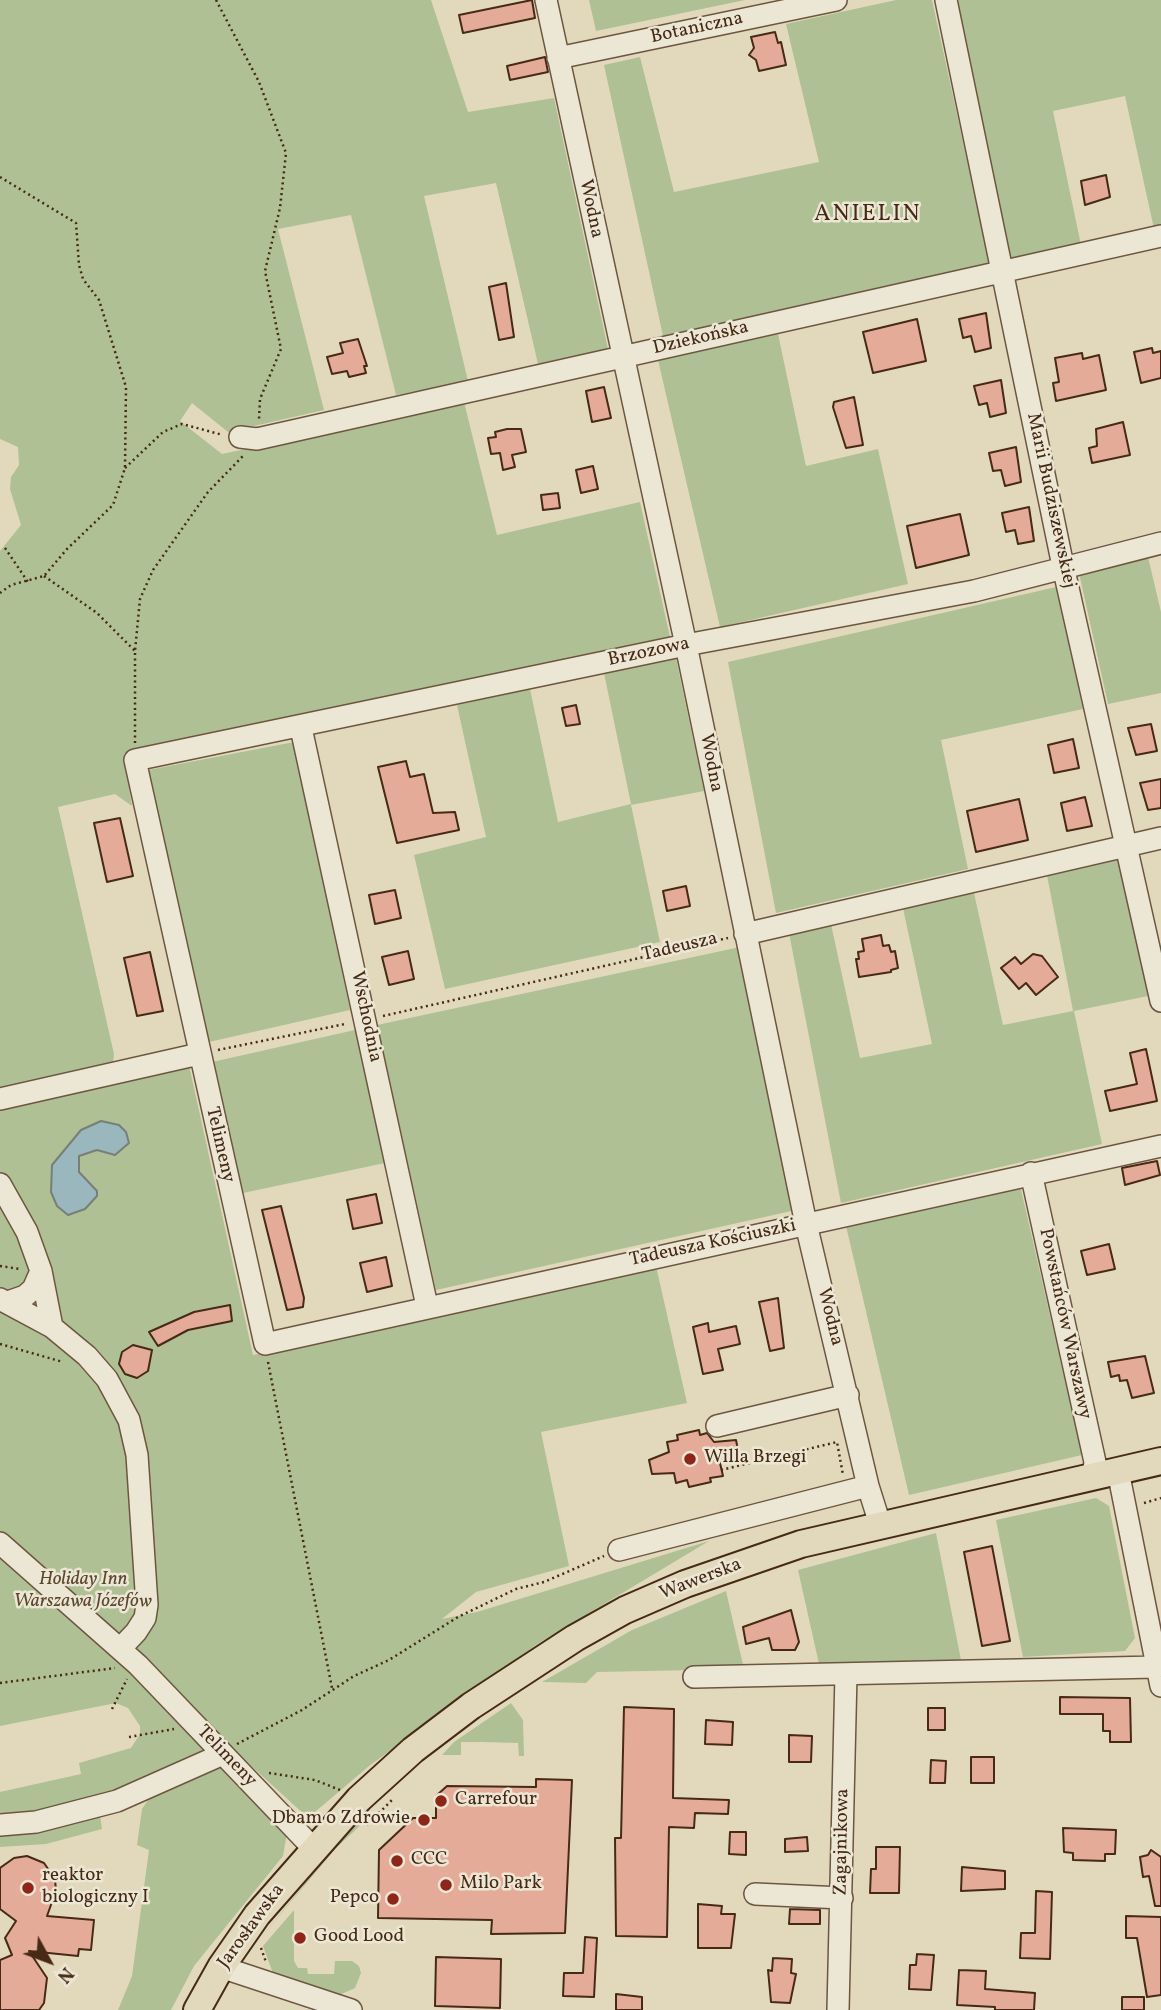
<!DOCTYPE html>
<html>
<head>
<meta charset="utf-8">
<style>
	body { margin:0 }
	#map { position:relative; width:1161px; height:2010px; overflow:hidden; background:#e2d9bd; font-family:Vollkorn,serif }
	canvas { display:block }
	.north { position:absolute; left:14px; top:1926px; width:70px; height:70px; -webkit-text-stroke:5px #ece6d4; paint-order:stroke; rotate:131deg; font-size:19px; font-weight:700; line-height:28px; text-align:center; color:#462a15 }
	.north::after { content:''; display:block; margin:auto; width:24px; height:32px; background:#462a15; clip-path:polygon(50% 0,100% 100%,50% 72%,0 100%) }
</style>
</head>
<body>
<div id="map">
<canvas width="1161" height="2010"></canvas>
<div class="north">N</div>
</div>
<script>
const g = document.querySelector('canvas').getContext('2d');
g.lineJoin = 'round';
function fillPath(path, color) {
  g.fillStyle = color;
  g.fill(path, 'evenodd');
}
function toPath(rows) {
  const path = new Path2D();
  for (const r of rows) {
    path.moveTo(r[0], r[1]);
    for (let i = 2; i < r.length; i += 2) path.lineTo(r[i], r[i + 1]);
  }
  return path;
}
function stroke(path, color, width, dash) {
  g.strokeStyle = color;
  g.lineWidth = width;
  g.lineCap = dash ? 'butt' : 'round';
  g.setLineDash(dash || []);
  g.stroke(path);
}
function write(font, color, halo, rows, align = 'center') {
  g.font = font + ' Vollkorn,serif';
  g.lineWidth = 5;
  g.setLineDash([]);
  g.textBaseline = 'middle';
  g.strokeStyle = halo;
  g.fillStyle = color;
  for (const [text, x, y, turn = 0] of rows) {
    g.save();
    g.translate(x, y);
    g.rotate((+turn || 0) * Math.PI / 180);
    g.textAlign = isNaN(turn) ? turn : align;
    if (halo) g.strokeText(text, 0, 0);
    g.fillText(text, 0, 0);
    g.restore();
  }
}
fillPath(toPath([
	[0,0,431,0,468,112,554,98,608,349,538,364,496,183,424,196,468,381,396,395,351,215,278,229,324,410,228,432,192,403,180,421,222,454,464,402,497,535,640,502,670,637,124,754,132,806,115,794,58,807,114,1054,113,1063,185,1047,253,1355,656,1266,687,1403,541,1432,569,1566,476,1592,442,1619,477,1612,709,1541,536,1645,369,1766,308,1818,235,1751,155,1667,136,1670,205,1746,200,1754,103,1794,39,1811,0,1816,0,1792,81,1774,79,1763,131,1748,140,1734,140,1726,128,1708,116,1703,0,1726,0,551,21,525,10,489,11,477,19,465,18,447,0,439],
	[589,0,745,0,596,31],
	[896,0,932,0,990,265,663,336,604,65,640,57,674,192,819,162,786,24],
	[953,0,1161,0,1161,227,1154,229,1125,96,1053,111,1081,245,1010,261],
	[778,334,806,466,878,449,908,584,720,627,658,360],
	[1148,557,1161,612,1161,693,1108,704,1079,573],
	[1056,587,1083,709,941,740,968,869,776,913,728,662],
	[676,658,704,791,631,805,660,942,445,989,414,855,486,837,457,705,530,689,558,822,631,804,604,673],
	[294,742,350,1010,209,1042,148,770],
	[1118,859,1148,996,1074,1011,1102,1144,841,1203,789,933,831,924,860,1058,932,1044,903,908,974,893,1003,1025,1073,1011,1047,875],
	[740,947,796,1210,436,1290,377,1025],
	[355,1030,385,1163,243,1193,212,1062],
	[1020,1185,1082,1455,909,1495,846,1226],
	[1096,1498,1109,1506,1135,1638,1125,1651,1023,1657,996,1520],
	[936,1533,961,1660,819,1664,798,1570],
	[726,1591,744,1669,597,1672,586,1683,542,1682,632,1630],
	[511,1703,523,1720,524,1756,519,1756,518,1743,481,1742,461,1742,461,1755,442,1755,454,1742],
	[221,1764,287,1833,283,1856,194,1966,171,2010,118,2010,132,1976,149,1850,137,1845,142,1809,150,1797],
	[362,1814,366,1820,335,1849,259,1940],
	[100,1815,102,1829,46,1844,0,1847,0,1833],
	[294,1910,294,1961,298,1968,307,1968,308,1974,334,1974,335,1961,352,1961,359,1966,361,1973,355,1988,337,1996,274,1976,263,1946]
]), '#afc094');
const water = toPath([
	[101,1121,119,1125,126,1132,129,1143,115,1155,97,1150,79,1156,79,1172,97,1191,97,1196,85,1209,68,1215,57,1206,51,1192,52,1165,81,1130,101,1121]
]);
fillPath(water, '#99b7bc');
stroke(water, '#787f79', 2);
const building = toPath([
	[532,0,535,18,463,33,459,15,532,0],
	[775,32,778,43,781,42,786,65,759,71,756,60,749,55,754,48,751,37,775,32],
	[545,57,548,72,510,80,507,66,545,57],
	[1106,175,1110,197,1085,205,1081,181,1106,175],
	[506,283,514,337,499,340,489,287,506,283],
	[986,313,991,348,975,352,971,336,963,338,959,319,986,313],
	[917,319,926,361,873,373,863,332,917,319],
	[358,339,367,366,364,366,366,373,349,377,347,371,332,374,327,357,343,353,340,343,358,339],
	[1152,348,1153,353,1161,351,1161,378,1141,383,1134,352,1152,348],
	[1082,353,1083,359,1099,355,1106,390,1056,401,1053,383,1059,382,1055,358,1082,353],
	[1001,380,1006,413,990,417,987,403,979,405,974,386,1001,380],
	[604,387,611,418,592,422,586,391,604,387],
	[854,397,863,445,846,448,833,407,834,402,854,397],
	[1123,422,1130,455,1092,463,1089,448,1097,446,1096,429,1123,422],
	[507,429,521,429,526,452,512,455,515,467,503,470,500,453,491,454,488,438,496,437,495,432,507,429],
	[1016,447,1021,482,1005,486,1001,470,993,471,989,453,1016,447],
	[593,466,598,489,581,493,576,470,593,466],
	[558,493,560,508,543,510,541,495,558,493],
	[1029,507,1034,541,1018,544,1015,530,1006,532,1002,513,1029,507],
	[960,514,969,555,916,568,907,526,960,514],
	[576,705,580,724,566,726,562,708,576,705],
	[1151,724,1157,751,1136,755,1128,728,1151,724],
	[1073,739,1079,768,1054,773,1048,745,1073,739],
	[406,761,410,777,424,774,433,813,455,812,459,830,397,843,378,767,406,761],
	[1161,779,1161,808,1148,810,1140,783,1161,779],
	[1085,797,1092,826,1067,831,1061,803,1085,797],
	[1019,799,1028,840,976,852,967,811,1019,799],
	[120,818,133,876,107,882,94,823,120,818],
	[686,886,690,906,667,911,663,891,686,886],
	[395,890,401,918,375,924,369,895,395,890],
	[881,935,883,946,889,945,891,952,895,951,898,968,891,970,891,972,859,977,856,959,859,959,858,952,864,951,862,939,881,935],
	[408,951,414,979,389,985,382,957,408,951],
	[150,952,163,1011,137,1016,124,958,150,952],
	[1033,954,1042,956,1058,977,1036,995,1026,983,1019,989,1001,968,1015,957,1021,964,1033,954],
	[1146,1049,1157,1101,1110,1111,1105,1091,1137,1084,1130,1053,1146,1049],
	[1157,1161,1160,1175,1125,1185,1122,1168,1157,1161],
	[376,1194,382,1223,353,1229,347,1200,376,1194],
	[281,1206,304,1298,303,1307,287,1310,262,1210,281,1206],
	[1109,1244,1115,1269,1087,1275,1081,1251,1109,1244],
	[386,1257,392,1286,367,1292,360,1263,386,1257],
	[778,1298,784,1348,770,1351,759,1302,778,1298],
	[230,1305,232,1321,188,1330,158,1346,149,1332,194,1312,230,1305],
	[708,1323,709,1332,736,1326,740,1344,718,1349,723,1370,703,1374,693,1327,708,1323],
	[133,1345,152,1350,148,1371,137,1378,125,1374,119,1364,122,1352,133,1345],
	[1145,1356,1154,1393,1132,1398,1127,1380,1120,1381,1119,1375,1111,1377,1108,1362,1145,1356],
	[699,1430,700,1435,707,1433,714,1442,736,1440,739,1455,720,1463,723,1476,710,1478,711,1482,689,1487,687,1480,676,1483,674,1473,652,1474,649,1460,669,1452,667,1442,678,1440,677,1435,699,1430],
	[992,1546,1010,1641,982,1646,964,1552,992,1546],
	[791,1610,799,1642,795,1650,772,1650,769,1638,746,1644,743,1627,791,1610],
	[1060,1697,1130,1698,1131,1742,1110,1742,1110,1731,1103,1731,1103,1714,1060,1714,1060,1697],
	[624,1707,674,1709,673,1798,729,1800,728,1814,695,1813,694,1828,669,1827,667,1937,616,1936,615,1838,621,1838,624,1707],
	[928,1708,945,1708,945,1730,928,1730,928,1708],
	[706,1720,733,1722,732,1745,705,1744,706,1720],
	[789,1735,812,1736,811,1762,789,1762,789,1735],
	[971,1757,994,1757,994,1783,971,1783,971,1757],
	[931,1760,946,1761,945,1783,930,1783,931,1760],
	[536,1779,572,1780,565,1933,491,1934,492,1920,378,1918,379,1850,413,1818,436,1818,436,1796,447,1786,536,1787,536,1779],
	[1063,1828,1116,1830,1115,1854,1105,1854,1105,1861,1073,1860,1073,1853,1064,1852,1063,1828],
	[730,1832,746,1832,746,1855,729,1854,730,1832],
	[807,1837,808,1851,785,1852,785,1839,807,1837],
	[876,1847,900,1847,899,1893,870,1893,871,1869,876,1869,876,1847],
	[1151,1850,1161,1857,1161,1906,1155,1906,1149,1876,1143,1877,1140,1857,1148,1855,1151,1850],
	[27,1856,44,1863,55,1879,56,1891,47,1916,94,1920,91,1950,79,1949,78,1956,29,1951,47,1978,44,2003,39,2010,0,2010,0,1960,12,1955,5,1938,16,1921,0,1909,0,1868,14,1858,27,1856],
	[962,1867,1005,1871,1005,1889,961,1891,962,1867],
	[1036,1891,1052,1892,1050,1959,1020,1958,1021,1933,1035,1933,1036,1891],
	[698,1904,722,1906,721,1914,735,1914,731,1948,698,1948,698,1904],
	[790,1909,820,1910,820,1924,789,1924,790,1909],
	[1126,1916,1161,1917,1161,1995,1147,1997,1137,1938,1126,1938,1126,1916],
	[585,1937,597,1938,594,1997,563,1996,564,1973,583,1973,585,1937],
	[917,1954,934,1955,931,1990,909,1989,910,1965,916,1965,917,1954],
	[436,1957,501,1959,500,2008,435,2006,436,1957],
	[773,1958,792,1959,791,1973,796,1974,790,2003,771,2002,768,1970,772,1971,773,1958],
	[959,1970,986,1971,985,1989,1035,1993,1034,2010,995,2010,995,2007,957,2005,959,1970],
	[616,1994,642,1997,642,2010,616,2010,616,1994],
	[1122,1997,1144,1997,1144,2010,1122,2010,1122,1997]
]);
fillPath(building, '#e4ab98');
stroke(building, '#462a15', 2);
const minor = toPath([
	[546,0,686,645,806,1224,868,1486,880,1524],
	[946,0,1063,566,1161,1001],
	[558,58,836,0],
	[240,437,257,439,1161,236],
	[1161,543,974,591,686,645,135,760,265,1344,1161,1146],
	[301,728,427,1306],
	[745,934,1161,838],
	[0,1099,199,1054],
	[1031,1173,1095,1462,1093,1475],
	[0,1184,27,1232,41,1271],
	[0,1299,52,1327,87,1356,107,1379,129,1420,137,1455,147,1605,145,1618,136,1632,120,1649],
	[8,1302,25,1296,33,1289,41,1271,52,1327],
	[717,1426,848,1395],
	[1118,1471,1161,1686],
	[0,1543,138,1665,313,1848],
	[619,1550,868,1486],
	[694,1677,1156,1667],
	[0,1825,36,1822,117,1801,223,1754],
	[755,1894,842,1898],
	[221,1967,351,2010],
	[838,2010,846,1674]
]);
const major = toPath([
	[197,2010,221,1967,257,1915,359,1799,413,1750,471,1706,575,1638,625,1610,685,1584,801,1544,1161,1461]
]);
stroke(minor, '#6d563f', 24);
stroke(major, '#462a15', 30);
stroke(toPath([
	[216,0,259,82,286,153,280,208,265,271,281,349,260,399,259,419],
	[0,177,76,223,79,265,83,279,99,300,126,387,125,468,113,505,67,549,44,576,11,585,0,593],
	[125,468,163,432,182,424,223,435],
	[5,548,28,582],
	[44,576,97,613,135,651],
	[135,743,135,651,140,599,153,570,208,492,244,455],
	[383,1016,728,938],
	[218,1050,345,1024],
	[0,1266,20,1269],
	[0,1344,63,1362],
	[268,1362,332,1688],
	[721,1470,837,1442,843,1475],
	[1144,1503,1161,1498],
	[0,1683,115,1668],
	[112,1709,127,1679],
	[129,1737,174,1729],
	[237,1744,302,1710,354,1676,389,1660,458,1617,516,1589,544,1582,604,1556],
	[269,1773,315,1780,340,1790],
	[367,1825,392,1800],
	[261,1948,266,1962]
]), '#462a15', 2.5, [2, 3.5]);
stroke(minor, '#ece6d4', 21);
stroke(major, '#e2d9bd', 26);
for (const [x, y, r, color] of [
	[690,1459,7,"#8f2418"],
	[441,1801,7,"#8f2418"],
	[424,1820,7,"#8f2418"],
	[397,1861,7,"#8f2418"],
	[446,1885,7,"#8f2418"],
	[28,1888,7,"#8f2418"],
	[393,1899,7,"#8f2418"],
	[300,1938,7,"#8f2418"]
]) {
  const dot = new Path2D();
  dot.arc(x, y, r, 0, 2 * Math.PI);
  g.fillStyle = color;
  g.fill(dot);
  stroke(dot, '#ece6d4', 2.5);
}
write('19px', '#462a15', '#ece6d4', [
	["Botaniczna",697,29,-12],
	["Wodna",590,209,78],
	["Dziekońska",701,339,-13],
	["Marii Budziszewskiej",1050,501,78],
	["Brzozowa",649,653,-12],
	["Wodna",710,763,79],
	["Tadeusza",680,948,-13],
	["Wschodnia",365,1017,78],
	["Telimeny",219,1145,77],
	["Tadeusza Kościuszki",713,1244,-12],
	["Wodna",829,1317,76],
	["Powstańców Warszawy",1064,1324,78],
	["Wawerska",701,1580,-21],
	["Telimeny",226,1757,46],
	["Zagajnikowa",843,1842,-89],
	["Jarosławska",252,1927,-54]
]);
write('19px', '#462a15', '#ece6d4', [
	["Willa Brzegi",704,1459],
	["Carrefour",455,1801],
	["Dbam o Zdrowie",410,1820,"right"],
	["CCC",411,1861],
	["reaktor",42,1877],
	["biologiczny I",42,1899],
	["Milo Park",460,1885],
	["Pepco",379,1899,"right"],
	["Good Lood",314,1938]
], 'left');
write('italic 19px', '#5b482e', '#ece6d4', [
	["Holiday Inn",83,1581],
	["Warszawa Józefów",83,1603]
]);
g.letterSpacing = '2px';
write('23px', '#462a15', '#ece6d4', [
	["ANIELIN",868,216]
]);
g.letterSpacing = '0px';
</script>
</body>
</html>
